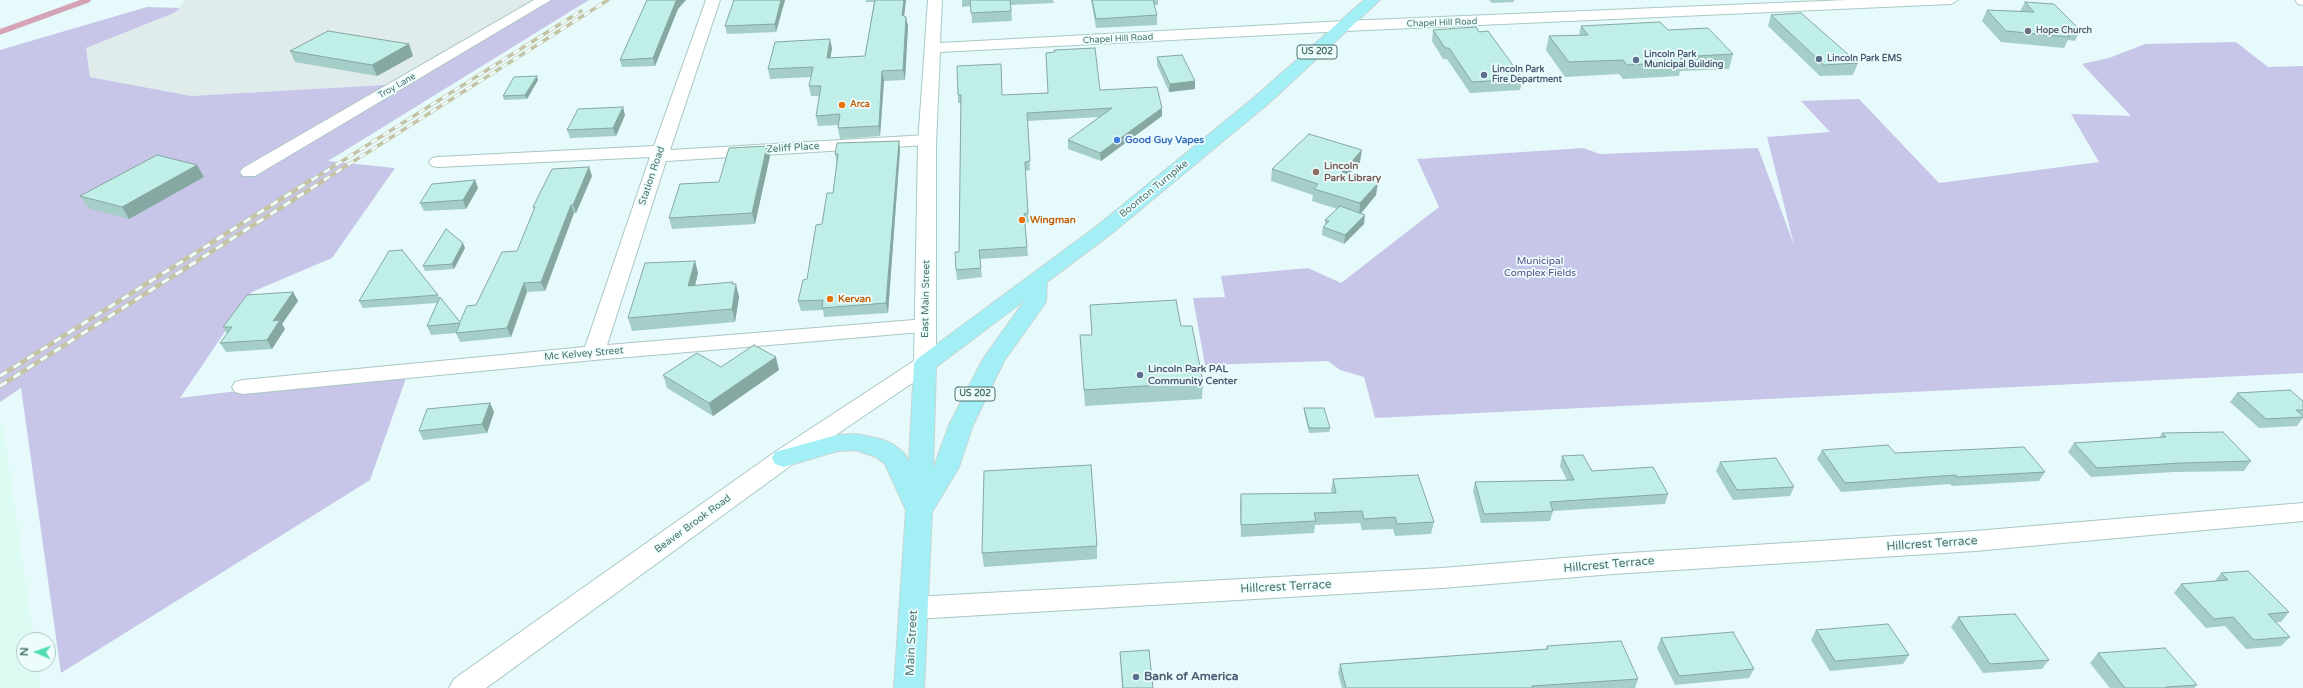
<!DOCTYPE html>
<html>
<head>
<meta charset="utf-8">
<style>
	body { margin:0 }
	#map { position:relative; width:2303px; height:688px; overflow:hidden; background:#e6fafb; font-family:"Varela Round",sans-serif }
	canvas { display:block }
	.north { position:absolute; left:16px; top:632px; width:40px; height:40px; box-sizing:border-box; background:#edfdfe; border:1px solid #adc6c4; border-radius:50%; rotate:272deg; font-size:11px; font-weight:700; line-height:16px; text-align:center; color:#4c736c }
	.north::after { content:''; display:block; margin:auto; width:14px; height:18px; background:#53ddb1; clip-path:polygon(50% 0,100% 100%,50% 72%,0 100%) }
</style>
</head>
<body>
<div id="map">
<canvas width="2303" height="688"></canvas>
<div class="north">N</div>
</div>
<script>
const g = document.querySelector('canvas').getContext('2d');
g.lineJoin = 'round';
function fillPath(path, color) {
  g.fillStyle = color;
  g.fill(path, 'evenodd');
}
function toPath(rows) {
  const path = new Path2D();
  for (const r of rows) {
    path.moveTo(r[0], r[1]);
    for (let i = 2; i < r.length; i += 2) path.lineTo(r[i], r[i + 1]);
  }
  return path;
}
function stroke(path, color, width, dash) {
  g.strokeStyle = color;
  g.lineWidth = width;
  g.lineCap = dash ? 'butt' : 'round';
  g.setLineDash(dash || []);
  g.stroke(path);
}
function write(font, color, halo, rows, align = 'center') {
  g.font = font + ' "Varela Round",sans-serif';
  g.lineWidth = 3.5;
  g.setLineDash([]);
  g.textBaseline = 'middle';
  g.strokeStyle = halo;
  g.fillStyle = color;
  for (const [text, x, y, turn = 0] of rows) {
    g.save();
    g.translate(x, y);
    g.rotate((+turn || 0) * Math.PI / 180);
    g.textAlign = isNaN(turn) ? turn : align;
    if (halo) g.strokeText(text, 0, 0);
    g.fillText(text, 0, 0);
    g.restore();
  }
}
fillPath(toPath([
	[3,425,34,640,24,640,24,664,37,664,41,688,0,688,0,427]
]), '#dbfbf3');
fillPath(toPath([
	[186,0,546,0,401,84,191,96,90,77,86,48,174,13]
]), '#e0ebeb');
fillPath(toPath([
	[546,0,589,0,328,161,395,168,332,258,252,292,180,398,409,370,370,480,61,673,21,388,0,402,0,50,147,7,180,8,174,13,86,48,90,77,191,96,401,84],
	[2236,42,2268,67,2303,66,2303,373,1375,418,1364,377,1340,370,1328,361,1205,365,1193,298,1225,297,1221,276,1308,268,1341,283,1439,207,1417,159,1583,148,1600,154,1758,148,1794,245,1767,137,1830,132,1801,101,1859,99,1939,183,2099,162,2071,114,2131,116,2082,64,2109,58,2145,44]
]), '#c7c6e8');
stroke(toPath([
	[0,32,88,0]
]), '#d5a3b6', 5.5);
const minor = toPath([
	[534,0,551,0,255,176,243,176,240,172,243,168,534,0],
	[706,0,720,0,670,150,927,135,933,136,935,140,933,144,927,145,666,161,607,345,926,319,933,321,936,326,933,331,594,360,243,394,235,392,232,387,235,382,243,380,585,347,650,157,438,167,432,166,429,162,432,158,438,157,654,146,706,0],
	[2295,0,2303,0,2303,5,2298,4,2295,0],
	[2303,503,2303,521,1975,551,1613,574,1442,588,914,619,905,615,901,608,905,601,914,597,1442,568,1613,554,1975,531,2303,503]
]);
const tertiary = toPath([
	[925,357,933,359,936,364,933,369,793,464,486,688,449,688,454,679,775,452,917,359,925,357]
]);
const secondary = toPath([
	[928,0,942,0,940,43,1345,21,1847,0,1958,0,1951,4,1345,31,940,52,936,144,936,364,933,369,925,371,917,369,914,364,918,144,928,0]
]);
const primary = toPath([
	[1364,0,1380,0,1269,103,1111,234,1047,282,1046,302,1004,361,973,425,959,467,932,512,924,688,894,688,906,510,885,464,876,457,856,450,837,451,784,467,775,464,772,458,775,452,837,435,856,434,881,439,894,445,904,453,909,462,914,364,917,359,1097,226,1257,95,1364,0],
	[1025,300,983,359,949,425,933,469,936,367,1025,300]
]);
stroke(minor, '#a8c7c4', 2);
stroke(tertiary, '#a8c7c4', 2);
stroke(secondary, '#a6cac6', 2);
stroke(primary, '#c9d5d3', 2);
fillPath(minor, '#fff');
fillPath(tertiary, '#fff');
fillPath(secondary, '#fff');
fillPath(primary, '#a3eff6');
const railFar1 = toPath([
	[312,180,581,11],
	[324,180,608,0]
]);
const rail = toPath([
	[0,376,313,179],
	[0,386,326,179]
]);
stroke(railFar1, '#c4c4a5', 3.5);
stroke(rail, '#c4c4a5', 4.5);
stroke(railFar1, '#edfdfe', 2.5, [7]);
stroke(rail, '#edfdfe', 3, [8]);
fillPath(toPath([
	[785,0,776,32,727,34,725,26],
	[866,0,906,0,904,16,908,26,905,80,884,81,880,136,840,139,838,128,838,125,818,126,816,116,819,96,811,96,809,86,811,77,770,79,768,69,832,48,830,58,865,56,874,2,866,2],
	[962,0,1053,0,1054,3,1011,5,1012,21,972,23,971,6,962,7],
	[1091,0,1158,0,1158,5,1154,5,1157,15,1157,25,1096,28],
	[1489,0,1514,0,1514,2,1492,3],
	[2025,2,2080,30,2075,41,2068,40,2064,48,2001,42,1982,21,1987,10,2020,11],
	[678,9,655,66,622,67,620,60],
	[1771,15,1858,63,1853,75,1820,76,1768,26],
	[1581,26,1668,30,1733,54,1729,69,1680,71,1679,76,1623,79,1619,74,1565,77,1546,50,1549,36,1579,35],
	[1433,30,1479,32,1523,79,1520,90,1470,93,1447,59,1443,59,1432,41],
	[409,44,413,56,377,76,295,62,290,51],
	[1157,57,1195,89,1169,92,1157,65],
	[538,80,527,99,504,100,503,96],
	[1100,90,1162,116,1101,161,1068,149,1068,140,1099,117,1028,121,1030,170,1025,171,1029,222,1025,223,1028,256,980,259,982,277,957,280,956,270,959,252,961,103,958,103,958,95,1003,95],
	[625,115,616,136,570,138,567,130],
	[899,141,900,150,888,313,824,317,823,310,801,311,798,301,807,279,822,224,833,193,837,163,835,154],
	[767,146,770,156,755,224,672,229,669,218,719,182],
	[1360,162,1349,174,1376,195,1360,214,1364,224,1344,244,1322,235,1323,227,1325,225,1325,220,1337,209,1312,201,1313,195,1271,181,1272,169],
	[592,176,576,213,574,213,545,291,527,292,511,337,460,342,456,333,431,335,427,326,437,303,363,308,359,301,438,295,439,298,460,322,476,305,517,251,534,210,533,207],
	[204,177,129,219,88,208,80,196],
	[475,180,478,188,466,209,424,211,420,203],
	[465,248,454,269,425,271,423,266],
	[695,261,698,273,695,285,739,297,735,322,632,331,628,318],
	[293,292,298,301,282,324,285,329,272,349,226,352,220,343,227,334,223,327],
	[1090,305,1181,326,1203,382,1202,399,1085,406,1080,335,1092,335],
	[721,367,779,370,713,416,667,388,663,375],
	[2237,393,2303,401,2303,418,2297,426,2259,428,2230,402],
	[490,403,494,412,487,433,423,440,419,431],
	[1304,408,1330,428,1329,432,1309,433,1304,412],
	[2162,433,2251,461,2244,471,2174,472,2091,477,2068,452,2074,443,2159,438],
	[1822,450,1895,453,2045,472,2039,481,1952,486,1950,484,1841,492,1817,459],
	[1562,456,1592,471,1668,494,1665,504,1553,511,1550,521,1481,523,1473,491,1475,482,1567,480,1560,466],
	[1720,462,1794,487,1790,496,1733,500,1716,471],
	[1333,479,1434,522,1431,534,1395,536,1393,529,1362,530,1360,523,1315,525,1314,533,1241,537,1240,506,1241,494,1332,493,1331,491],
	[1097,546,1097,559,984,567,982,553],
	[2221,573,2289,612,2281,622,2276,622,2290,637,2281,646,2246,649,2225,626,2206,628,2174,593,2181,584,2215,581],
	[1958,617,2049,660,2042,669,1983,673,1951,627],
	[1816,630,1909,655,1903,664,1830,671,1811,640],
	[1661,638,1754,669,1749,678,1675,685,1657,648],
	[1547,646,1638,679,1635,688,1342,688,1338,673,1340,664,1546,649],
	[1120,652,1153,688,1122,688],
	[2098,653,2197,685,2194,688,2110,688,2090,663]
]), '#a5cec8');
fillPath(toPath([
	[677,0,686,0,678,9,655,66,653,58,676,1],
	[781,0,785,0,776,32,775,24],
	[904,0,906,0,903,25,902,15],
	[906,17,908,26,905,80,903,70],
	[830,39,832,48,829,67,827,58],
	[409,44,413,56,377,76,372,65],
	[882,71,884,81,880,136,879,126],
	[537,76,538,80,527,99,525,95],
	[1195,81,1195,89,1169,92,1170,84],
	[623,107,625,115,616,136,613,128],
	[1162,108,1162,116,1101,161,1100,153],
	[899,141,900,150,888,313,886,303],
	[767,146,770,156,755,224,752,213],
	[1362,150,1360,162,1340,184,1342,172],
	[197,165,204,177,129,219,122,207],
	[589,167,592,176,576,213,573,205],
	[475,180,478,188,466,209,463,200],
	[1378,183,1376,195,1359,216,1360,203],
	[571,205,574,213,545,291,541,282],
	[1365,215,1364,224,1344,244,1345,235],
	[463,243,465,248,454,269,452,264],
	[695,261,698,273,692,299,688,286],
	[733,282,735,289,736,284,739,297,735,322,732,309],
	[524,283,527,292,511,337,507,328],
	[293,292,298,301,282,324,285,329,272,349,267,340,273,321],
	[776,357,779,370,713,416,709,403],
	[490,403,494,412,487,433,482,424]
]), '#86a7a2');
const building = toPath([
	[647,0,677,0,676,1,653,58,620,60,647,0],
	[734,0,781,0,775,24,725,26,734,0],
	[875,0,904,0,902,15,906,17,903,70,882,71,879,126,838,128,840,114,816,116,821,86,809,86,813,67,768,69,775,42,830,39,827,58,865,56,875,0],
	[970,0,1010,0,1011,11,971,13,970,0],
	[1092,0,1153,0,1157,15,1096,19,1092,0],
	[2025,2,2054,4,2080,30,2061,29,2070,37,2006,31,1987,10,2034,12,2025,2],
	[1801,13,1858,63,1824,65,1771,15,1801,13],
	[1660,22,1668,30,1708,28,1733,54,1679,57,1683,62,1627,65,1623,60,1569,62,1549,36,1588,35,1581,26,1660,22],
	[1476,27,1479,32,1488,31,1523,79,1472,82,1449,48,1445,48,1433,30,1476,27],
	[328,31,409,44,372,65,290,51,328,31],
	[1095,48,1100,90,1157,87,1162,108,1100,153,1068,140,1112,108,1027,113,1030,161,1025,162,1028,213,1024,214,1027,247,979,250,981,268,956,270,955,252,959,252,961,95,958,95,957,66,1001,64,1002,95,1048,93,1046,53,1055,52,1054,50,1095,48],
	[1182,55,1195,81,1170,84,1157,57,1182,55],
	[537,76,525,95,503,96,514,77,537,76],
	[623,107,613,128,567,130,578,109,623,107],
	[1309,134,1362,150,1342,172,1378,183,1360,203,1314,189,1318,184,1272,169,1309,134],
	[899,141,886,303,822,308,823,300,798,301,803,280,807,279,816,225,822,224,827,193,833,193,838,154,835,154,837,143,899,141],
	[767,146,752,213,669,218,680,184,719,182,729,148,767,146],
	[157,155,197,165,122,207,80,196,157,155],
	[589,167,573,205,571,205,541,282,524,283,507,328,456,333,460,323,427,326,440,297,460,322,467,306,476,305,502,252,517,251,535,207,533,207,552,169,589,167],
	[475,180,463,200,420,203,432,184,475,180],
	[1340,206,1365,215,1345,235,1323,227,1329,221,1325,220,1340,206],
	[446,229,463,243,452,264,423,266,446,229],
	[402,250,438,295,359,301,389,251,402,250],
	[695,261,688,286,733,282,732,284,736,284,732,309,628,318,645,263,695,261],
	[293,292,273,321,280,320,267,340,220,343,232,327,223,327,247,295,293,292],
	[1176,300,1181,326,1192,326,1203,382,1084,390,1080,335,1092,335,1090,305,1176,300],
	[754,345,776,357,709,403,663,375,697,353,721,367,754,345],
	[2290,390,2303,401,2303,410,2296,410,2303,416,2303,417,2266,419,2237,393,2290,390],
	[490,403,482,424,419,431,427,409,490,403],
	[1304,408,1324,408,1330,428,1309,428,1304,408],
	[2223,432,2251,461,2181,463,2097,468,2074,443,2166,437,2162,433,2223,432],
	[1888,445,1895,453,2024,447,2045,472,1957,477,1956,475,1845,483,1822,450,1888,445],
	[1583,455,1592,471,1653,467,1668,494,1550,502,1553,511,1484,514,1475,482,1574,480,1562,456,1583,455],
	[1776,458,1794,487,1737,490,1720,462,1776,458],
	[1091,465,1097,546,982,553,984,471,1091,465],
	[1418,475,1434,522,1397,524,1395,517,1364,519,1362,511,1314,513,1316,521,1241,525,1241,494,1336,493,1333,479,1418,475],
	[2248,571,2289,612,2268,614,2290,637,2254,640,2233,617,2214,619,2181,584,2228,580,2221,573,2248,571],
	[2015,614,2049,660,1990,664,1958,617,2015,614],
	[1888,624,1909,655,1835,661,1816,630,1888,624],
	[1733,632,1754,669,1679,676,1661,638,1733,632],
	[1621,641,1638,679,1532,686,1533,688,1346,688,1340,664,1548,649,1547,646,1621,641],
	[2165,648,2197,685,2166,687,2166,688,2125,688,2098,653,2165,648],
	[1149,650,1153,688,1123,688,1120,652,1149,650]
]);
fillPath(building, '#c0efe8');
stroke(building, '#86a7a2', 1);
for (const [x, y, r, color] of [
	[2028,31,4,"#6b7280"],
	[1819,59,4,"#5c6f8a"],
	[1636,60,4,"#5c6f8a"],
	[1484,75,4,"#5c6f8a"],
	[842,105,4,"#e8710a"],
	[1117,140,4,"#3f7fe0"],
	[1316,172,4,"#8d6e63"],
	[1022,220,4,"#e8710a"],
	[830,299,4,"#e8710a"],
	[1140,375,4,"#5c6f8a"],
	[1136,677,4,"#5c6f8a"]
]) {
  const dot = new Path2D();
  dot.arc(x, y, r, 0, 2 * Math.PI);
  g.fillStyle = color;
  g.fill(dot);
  stroke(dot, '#edfdfe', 1.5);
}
write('9px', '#4c736c', '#edfdfe', [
	["Chapel Hill Road",1442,23,-2],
	["Chapel Hill Road",1118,39,-3],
	["Troy Lane",397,86,-30]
]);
write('bold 9px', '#5b616d', '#edfdfe', [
	["Hope Church",2036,31]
], 'left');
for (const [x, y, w] of [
	[1317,52,40],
	[975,394,40]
]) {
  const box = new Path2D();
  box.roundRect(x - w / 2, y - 7, w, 14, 3);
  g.fillStyle = '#edfdfe';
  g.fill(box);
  stroke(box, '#4c736c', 1);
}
write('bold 9px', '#4c736c', null, [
	["US 202",1317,52],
	["US 202",975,394]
]);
write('bold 9px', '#4e5e75', '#edfdfe', [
	["Lincoln Park",1644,55],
	["Municipal Building",1644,65],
	["Lincoln Park EMS",1827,59],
	["Lincoln Park",1492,70],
	["Fire Department",1492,80]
], 'left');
write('bold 9px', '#c56008', '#edfdfe', [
	["Arca",850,105]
], 'left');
write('bold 10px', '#366cbe', '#edfdfe', [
	["Good Guy Vapes",1125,140]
], 'left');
write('10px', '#4c736c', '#edfdfe', [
	["Zeliff Place",793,148,-4],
	["Station Road",652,176,-71],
	["Boonton Turnpike",1154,189,-39],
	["East Main Street",926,299,-89],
	["Mc Kelvey Street",584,354,-5],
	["Beaver Brook Road",693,524,-36]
]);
write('bold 10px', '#785e54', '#edfdfe', [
	["Lincoln",1324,166],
	["Park Library",1324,178]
], 'left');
write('bold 10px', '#c56008', '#edfdfe', [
	["Wingman",1030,220],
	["Kervan",838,299]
], 'left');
write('10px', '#544b84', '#edfdfe', [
	["Municipal",1540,261],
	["Complex Fields",1540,273]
]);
write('bold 10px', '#4e5e75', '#edfdfe', [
	["Lincoln Park PAL",1148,369],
	["Community Center",1148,381]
], 'left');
write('12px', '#4c736c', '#edfdfe', [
	["Hillcrest Terrace",1932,544,-4],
	["Hillcrest Terrace",1609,565,-5],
	["Hillcrest Terrace",1286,587,-3],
	["Main Street",912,643,-87]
]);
write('bold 12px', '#4e5e75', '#edfdfe', [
	["Bank of America",1144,677]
], 'left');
</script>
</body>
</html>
